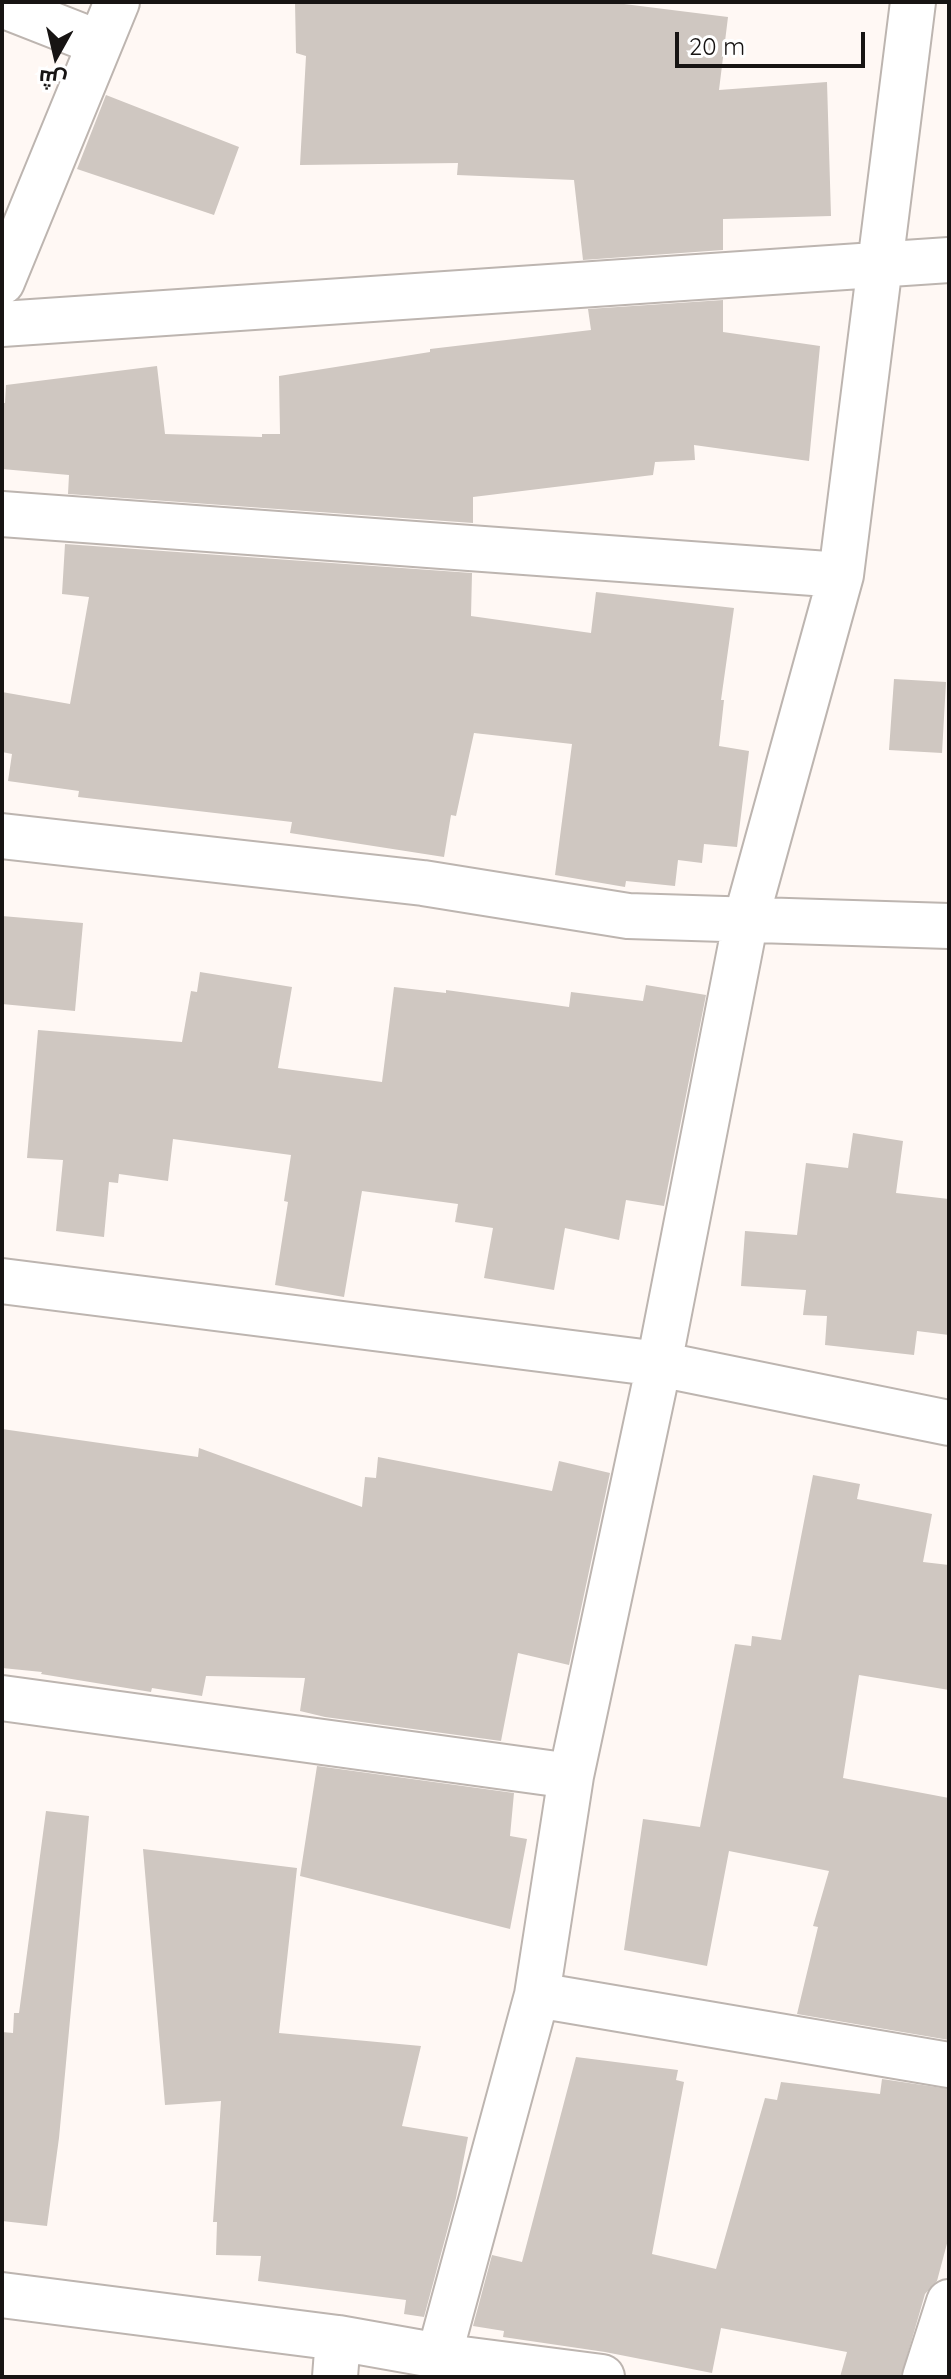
<!DOCTYPE html>
<html>
<head>
<meta charset="utf-8">
<style>
	body { margin:0 }
	#map { position:relative; width:951px; height:2379px; overflow:hidden; background:#fff8f4; font-family:Quicksand,Cairo,sans-serif }
	canvas { display:block }
	.frame { position:absolute; inset:0; border:4px solid #171413; pointer-events:none }
	.north { position:absolute; left:16px; top:16px; width:80px; height:80px; -webkit-text-stroke:6px #fff; paint-order:stroke; rotate:188deg; font-size:22px; font-weight:700; line-height:32px; text-align:center; color:#171413 }
	.north::after { content:''; display:block; margin:auto; width:28px; height:36px; background:#171413; clip-path:polygon(50% 0,100% 100%,50% 72%,0 100%) }
	.scale { position:absolute; left:675px; top:32px; width:190px; height:36px; box-sizing:border-box; border:4px solid #171413; border-top:0; padding-left:10px; font-size:24px; line-height:28px; white-space:nowrap; color:#171413; -webkit-text-stroke:6px #fff; paint-order:stroke }
</style>
</head>
<body>
<div id="map">
<canvas width="951" height="2379"></canvas>
<div class="frame"></div>
<div class="north">ش</div>
<div class="scale">20 m</div>
</div>
<script>
const g = document.querySelector('canvas').getContext('2d');
g.lineJoin = 'round';
function fillPath(path, color) {
  g.fillStyle = color;
  g.fill(path, 'evenodd');
}
function toPath(rows) {
  const path = new Path2D();
  for (const r of rows) {
    path.moveTo(r[0], r[1]);
    for (let i = 2; i < r.length; i += 2) path.lineTo(r[i], r[i + 1]);
  }
  return path;
}
function stroke(path, color, width, dash) {
  g.strokeStyle = color;
  g.lineWidth = width;
  g.lineCap = dash ? 'butt' : 'round';
  g.setLineDash(dash || []);
  g.stroke(path);
}
fillPath(toPath([
	[295,2,608,2,728,17,719,90,827,82,831,216,723,219,723,250,583,260,574,180,457,175,458,163,300,165,306,56,296,53],
	[106,95,239,147,214,215,77,169],
	[723,300,723,332,820,346,809,461,694,445,695,460,655,462,653,475,473,497,473,523,68,494,69,475,2,469,2,403,5,403,6,385,157,366,165,434,262,437,262,434,280,434,279,376,430,352,430,349,591,330,588,309],
	[65,544,472,573,471,616,591,633,596,592,734,608,721,700,724,700,719,746,749,751,737,847,704,844,702,863,678,860,675,886,626,881,625,887,555,875,572,744,474,733,456,816,451,815,444,857,290,833,292,822,78,797,79,791,8,781,12,754,2,752,2,692,70,704,89,597,62,594],
	[894,679,946,682,942,753,889,750],
	[2,916,83,923,75,1011,2,1004],
	[200,972,292,987,278,1068,382,1082,394,987,446,993,446,990,569,1007,571,992,643,1001,646,985,706,995,664,1206,626,1200,619,1240,565,1228,554,1290,484,1278,493,1228,455,1222,458,1204,362,1191,344,1297,275,1285,288,1202,284,1201,291,1155,173,1139,168,1181,119,1174,118,1183,109,1182,104,1237,56,1231,63,1160,27,1158,38,1030,182,1042,191,991,197,992],
	[853,1133,903,1141,896,1193,949,1199,949,1335,917,1331,914,1355,825,1345,827,1316,803,1315,806,1290,741,1286,745,1231,797,1235,806,1163,848,1168],
	[2,1429,198,1457,199,1448,362,1507,365,1477,376,1478,378,1457,552,1491,559,1461,610,1473,569,1665,518,1653,501,1741,325,1717,300,1711,305,1678,206,1676,202,1696,152,1688,151,1692,41,1674,42,1672,2,1668],
	[813,1475,860,1484,857,1499,932,1514,923,1562,949,1565,949,1690,859,1675,843,1778,949,1798,949,2040,797,2014,818,1927,813,1926,829,1871,729,1851,707,1966,624,1950,643,1819,700,1827,735,1644,751,1646,752,1636,781,1640],
	[317,1766,514,1793,510,1836,527,1839,510,1929,300,1876],
	[46,1811,89,1816,59,2138,47,2226,2,2221,2,2032,13,2033,14,2013,19,2013],
	[143,1849,297,1868,279,2033,421,2046,402,2126,468,2137,456,2198,424,2317,404,2314,406,2300,258,2281,261,2256,216,2255,217,2222,213,2222,221,2101,165,2105],
	[576,2057,678,2070,676,2080,684,2082,652,2254,716,2269,765,2098,777,2100,781,2082,880,2094,882,2079,949,2089,949,2236,937,2281,925,2294,901,2377,840,2377,847,2352,721,2328,712,2373,605,2352,503,2337,504,2331,473,2326,492,2255,522,2262]
]), '#cfc7c1');
const minor = toPath([
	[2,5,99,43],
	[2,282,117,2],
	[2,324,949,260],
	[2,514,841,575],
	[2,836,423,883,628,916,949,926],
	[2,1281,659,1364,949,1423],
	[2,1698,571,1776],
	[537,1995,949,2065],
	[2,2295,338,2338,439,2356,602,2377],
	[439,2356,537,1995,571,1776,659,1364,746,919,841,575,913,2],
	[335,2377,338,2338],
	[925,2377,949,2302]
]);
stroke(minor, '#bdb5b0', 48);
stroke(minor, '#fff', 44);
</script>
</body>
</html>
